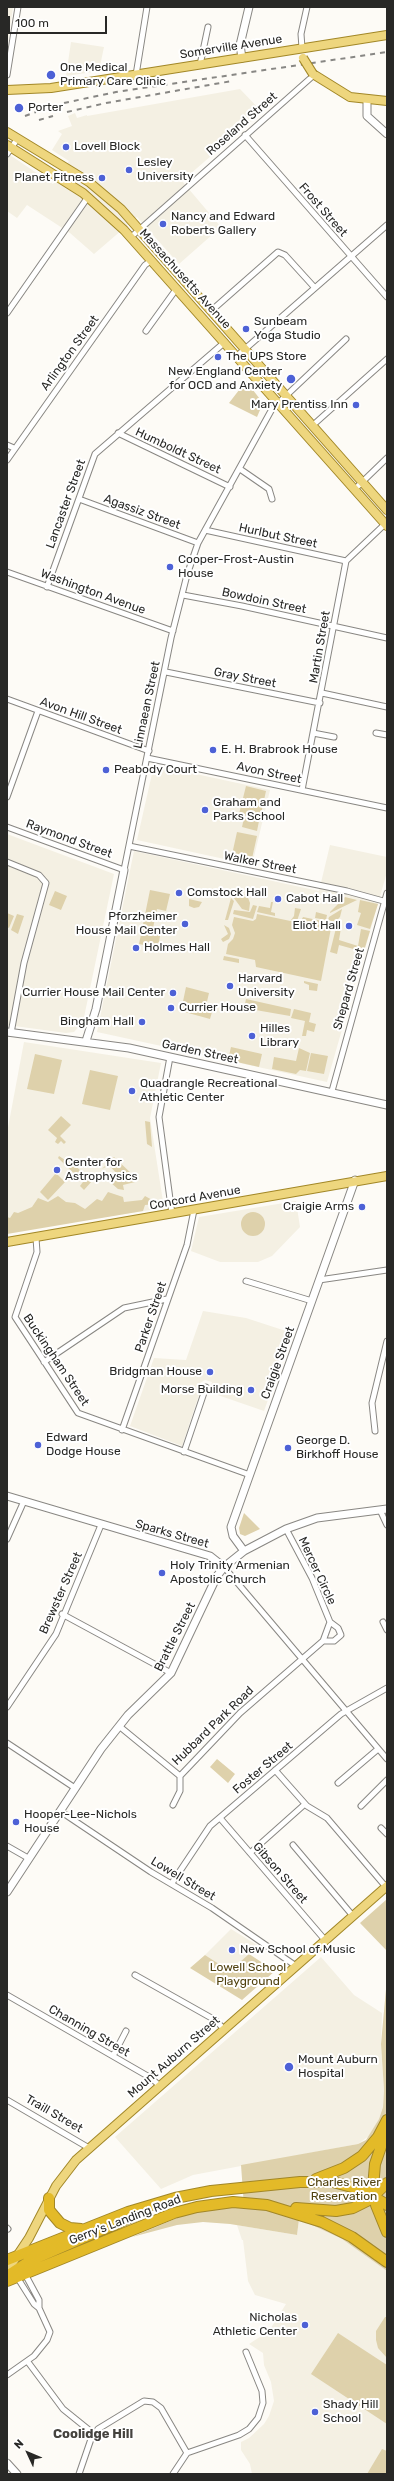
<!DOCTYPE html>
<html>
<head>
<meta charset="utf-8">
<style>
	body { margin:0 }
	#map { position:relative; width:394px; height:2481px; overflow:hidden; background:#fdfbf6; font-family:Rubik,sans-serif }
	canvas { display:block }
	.frame { position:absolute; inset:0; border:8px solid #282826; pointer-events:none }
	.north { position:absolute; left:8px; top:2433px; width:40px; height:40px; -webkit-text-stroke:3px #fff; paint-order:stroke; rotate:314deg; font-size:11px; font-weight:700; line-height:16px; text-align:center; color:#282826 }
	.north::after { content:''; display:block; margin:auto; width:14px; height:18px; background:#282826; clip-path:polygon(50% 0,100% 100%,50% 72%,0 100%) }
	.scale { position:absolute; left:8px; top:16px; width:99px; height:18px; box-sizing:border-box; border:2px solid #282826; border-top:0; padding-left:5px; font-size:12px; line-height:14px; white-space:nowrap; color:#282826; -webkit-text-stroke:3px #fff; paint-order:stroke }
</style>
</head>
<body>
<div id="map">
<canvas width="394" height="2481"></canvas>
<div class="frame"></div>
<div class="north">N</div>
<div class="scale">100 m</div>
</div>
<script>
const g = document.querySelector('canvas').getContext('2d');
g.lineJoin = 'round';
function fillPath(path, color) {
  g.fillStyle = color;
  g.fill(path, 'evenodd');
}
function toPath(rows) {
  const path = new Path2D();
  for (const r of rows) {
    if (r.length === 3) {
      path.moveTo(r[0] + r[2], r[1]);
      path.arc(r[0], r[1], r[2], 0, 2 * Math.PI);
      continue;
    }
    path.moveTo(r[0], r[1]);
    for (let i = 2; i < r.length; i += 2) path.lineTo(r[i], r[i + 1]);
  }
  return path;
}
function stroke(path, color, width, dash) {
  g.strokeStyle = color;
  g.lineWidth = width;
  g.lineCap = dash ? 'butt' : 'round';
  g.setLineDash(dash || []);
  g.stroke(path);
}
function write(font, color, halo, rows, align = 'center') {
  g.font = font + ' Rubik,sans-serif';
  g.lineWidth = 4;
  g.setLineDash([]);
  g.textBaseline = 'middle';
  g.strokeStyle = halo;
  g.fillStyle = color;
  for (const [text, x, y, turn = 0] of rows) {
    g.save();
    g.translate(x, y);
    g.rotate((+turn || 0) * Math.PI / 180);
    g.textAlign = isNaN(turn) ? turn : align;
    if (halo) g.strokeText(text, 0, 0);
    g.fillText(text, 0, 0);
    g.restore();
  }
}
fillPath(toPath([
	[7,7,13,7,7,48],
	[71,42,104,47,99,71,66,76],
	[240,89,262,112,182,181,221,227,179,264,137,217,94,254,70,233,27,205,17,218,7,211,7,153,53,184,69,161,52,150,62,134,58,131,72,126,68,116,75,113,77,118,87,115,87,116],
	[154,765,270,790,252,865,137,840],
	[7,834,114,874,83,1022,74,1032,66,1033,7,1025],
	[330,845,387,857,387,872,327,1082,97,1032,134,851,319,891],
	[24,1042,161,1063,150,1118,164,1208,7,1232,7,1133],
	[296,1201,300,1227,272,1256,258,1262,220,1262,191,1251,199,1217],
	[203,1311,246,1318,292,1333,264,1411,209,1392,212,1382,205,1380,200,1383,200,1392,182,1446,130,1426,154,1358,186,1360],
	[231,1929,257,1945,251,1955,230,1971,205,1955],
	[321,1957,354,1995,382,2013,381,2044,384,2090,383,2107,379,2119,369,2136,358,2144,193,2175,161,2189,115,2137],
	[299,2219,342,2239,387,2271,387,2474,252,2474,250,2464,241,2450,241,2442,249,2438,264,2424,269,2416,274,2401,271,2382,264,2365,263,2353,249,2344,269,2331,286,2304,255,2295,248,2281,243,2240,242,2240,237,2225,297,2235]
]), '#f4f0e3');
fillPath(toPath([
	[246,381,263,403,257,417,229,403],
	[246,786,266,791,260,819,239,814],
	[244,818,259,821,257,831,242,827],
	[237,832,257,836,251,863,231,859],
	[150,890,170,894,166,911,157,909,153,928,161,930,158,948,139,944],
	[228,890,247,895,250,903,249,911,242,909],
	[55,891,67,896,61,910,49,905],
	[345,897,357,900,330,913,330,912],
	[231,898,234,901,228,920,225,920],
	[189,899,202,902,199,907,194,908,189,906],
	[360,900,378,904,370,929,357,925,361,913,358,912],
	[271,902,273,902,271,912,275,913,275,916,257,912,259,906,270,908],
	[253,905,257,906,253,919,233,914,234,910,250,912],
	[295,908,301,909,297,921,291,920,294,916],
	[342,909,340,917,335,922,328,920,329,917],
	[316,912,327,915,326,920,315,918],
	[7,913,14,916,9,928,7,927],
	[17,914,24,916,18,934,11,930],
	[257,914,300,923,303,917,332,923,321,981,256,967,255,960,226,954,228,944,233,939,235,933,232,925,234,917,253,921,256,919],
	[224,925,229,928,231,934,229,939,223,942,221,939,228,934],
	[336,928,341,928,339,940,358,946,361,929,370,931,362,957,356,955,357,950,339,945,337,954,330,952],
	[224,956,239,959,239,963,223,960],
	[304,981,318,984,317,991,309,990,309,985,304,983],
	[186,987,209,993,205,1010,212,1012,210,1019,181,1011],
	[246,999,291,1009,290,1016,244,1008],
	[294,1009,311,1013,309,1022,316,1024,314,1032,307,1030,306,1036,302,1036,305,1021,291,1018],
	[231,1047,262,1054,259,1067,228,1060],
	[299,1048,310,1053,306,1071,300,1070,296,1074,272,1069,274,1057,296,1061],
	[311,1053,328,1056,324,1074,307,1071],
	[35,1054,62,1060,54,1094,27,1089],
	[90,1070,118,1076,110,1110,82,1104],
	[61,1116,71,1125,60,1136,66,1142,64,1144,61,1141,58,1144,55,1142,57,1138,48,1130],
	[145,1121,150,1122,152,1147,147,1144],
	[59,1156,68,1162,70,1161,92,1181,84,1190,80,1186,83,1182,58,1158],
	[114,1157,133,1175,135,1182,123,1185,124,1190,118,1189,110,1182,117,1174,109,1165,102,1169],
	[56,1173,65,1182,48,1200,40,1192],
	[108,1192,123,1197,124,1202,142,1200,145,1196,154,1201,155,1204,145,1205,143,1211,7,1234,7,1217,10,1218,14,1212,18,1213,32,1207,38,1198,48,1202,58,1196,66,1202,75,1203,85,1209,97,1199,102,1201],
	[253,1224,12],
	[244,1513,260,1529,245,1536,240,1534,239,1528],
	[217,1759,235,1774,228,1783,210,1767],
	[387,1899,387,1951,360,1923],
	[249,1954,275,1971,242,2000,190,1968,205,1955,230,1971],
	[387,1978,387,2271,342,2239,299,2219,297,2235,230,2224,203,2222,177,2225,132,2237,194,2211,244,2206,241,2165,358,2144,366,2140,379,2119,383,2107,384,2090,381,2044],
	[385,2317,387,2317,387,2358,378,2348,376,2340,376,2331],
	[338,2333,387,2365,387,2424,311,2374],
	[382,2449,387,2451,387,2474,367,2474]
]), '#ded1ab');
const street = toPath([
	[302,48,301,34,307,7],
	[200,65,208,27],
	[7,75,18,7],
	[136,75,147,7],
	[245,135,387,297],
	[7,154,18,138],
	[131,237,314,75],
	[211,311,278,252,285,255,315,288],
	[7,313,88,197],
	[146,331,177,288],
	[237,356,387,225],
	[312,426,387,359],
	[118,433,230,487],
	[7,445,14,448],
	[7,460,145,265,152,260],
	[240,469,269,489,272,499],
	[355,489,387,458],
	[79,499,198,543],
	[205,530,346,561],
	[7,572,173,631],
	[47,587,95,454,225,342],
	[183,595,242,606,387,638],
	[166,672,320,703],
	[322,693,387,707],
	[7,699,149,751],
	[313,733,334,737],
	[376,733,387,735],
	[147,758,387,808],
	[302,790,346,561,385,524],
	[7,797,38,711],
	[7,827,124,870,171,638,187,575,198,543,272,409,346,339],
	[129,846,347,891,387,902],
	[7,862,39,875,46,883,24,963,11,1033],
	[170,1057,159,1117,172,1214],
	[332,1091,387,893],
	[36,1238,37,1252,15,1317,78,1413,250,1475],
	[319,1280,387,1270],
	[246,1281,312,1301],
	[44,1362,124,1308,167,1299],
	[122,1430,187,1245,194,1210],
	[375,1431,372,1403,387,1341],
	[184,1452,206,1387],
	[380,1510,387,1525],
	[7,1539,24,1501],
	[224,1567,387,1759],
	[62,1614,171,1673],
	[383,1622,387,1630],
	[323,1641,334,1641,341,1635,338,1628,330,1622],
	[7,1707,56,1634,101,1525],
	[119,1726,180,1776,240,1713,323,1641,330,1622,312,1578,286,1529],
	[7,1743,75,1788],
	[275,1770,307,1806,327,1818,386,1887],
	[338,1783,378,1749],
	[173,1805,180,1791,180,1776],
	[361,1806,387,1780],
	[60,1811,151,1872,212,1908,296,1966],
	[220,1818,325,1940],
	[381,1828,387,1834],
	[293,1845,353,1916],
	[7,1846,28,1858],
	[250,1853,305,1804],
	[172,1883,210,1826,341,1714,387,1688],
	[135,1975,215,2020,224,2029],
	[7,1995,151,2078,160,2086],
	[113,2056,126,2031],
	[7,2100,89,2148],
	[7,2228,8,2229],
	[25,2274,39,2300,39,2308],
	[28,2362,63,2409,94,2434],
	[7,2375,34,2356,47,2340,50,2332,39,2308,34,2304,17,2277],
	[79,2474,91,2439,98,2429,144,2401,153,2402,161,2408,187,2453],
	[173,2474,187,2453,239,2435,249,2429,258,2418,263,2403,262,2391,246,2352]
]);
const secondary = toPath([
	[242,58,240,45,249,7],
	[367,99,367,116,387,134],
	[7,1032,129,1048,387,1105],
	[86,1041,96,1009,124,870],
	[7,1496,210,1556,224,1567],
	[244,1551,233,1536,231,1527,355,1180],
	[7,1892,101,1749,128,1715,171,1673,217,1576,224,1567,244,1551,286,1529,317,1518,387,1509],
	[7,2463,17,2474]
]);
const primary = toPath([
	[313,74,350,97,387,101],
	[7,90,51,88,387,35],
	[7,132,89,182,121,209,387,510],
	[7,145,83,193,124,230,387,526],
	[7,1242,387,1176],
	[7,2271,29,2238,56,2186,76,2160,387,1886]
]);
const highway = toPath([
	[386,2132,375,2164,373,2188,376,2205,387,2232],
	[316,2179,344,2168,362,2156,378,2137,387,2120],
	[49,2198,49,2210,60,2223,70,2228,81,2229],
	[296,2208,336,2211,353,2208,369,2200,387,2183],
	[7,2260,128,2212,175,2198,211,2191,300,2182,333,2182,363,2190,387,2205],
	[7,2276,30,2261,136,2215],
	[7,2281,174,2213,197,2207,233,2202,267,2205,322,2222,352,2237,387,2262]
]);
stroke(street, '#898783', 7);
stroke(secondary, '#898783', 9);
stroke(primary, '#a28727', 10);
stroke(highway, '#a28727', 12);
stroke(street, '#fff', 5);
stroke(secondary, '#fff', 7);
stroke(primary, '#eed67e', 8);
stroke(highway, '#e3ba28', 10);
stroke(toPath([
	[64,103,116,92,387,52],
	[39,111,50,107],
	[67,112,106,103,232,81],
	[25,116,36,112],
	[39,120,53,116]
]), '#888784', 2, [5, 5]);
const primaryBridge = toPath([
	[303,58,313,74]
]);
stroke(primaryBridge, '#a28727', 10, []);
stroke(primaryBridge, '#eed67e', 8);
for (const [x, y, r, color] of [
	[51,75,5,"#4d61d6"],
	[19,108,5,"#4d61d6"],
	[66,147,4,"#4d61d6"],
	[129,170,4,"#4d61d6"],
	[102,178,4,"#4d61d6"],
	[163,224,4,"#4d61d6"],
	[246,329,4,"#4d61d6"],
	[218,357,4,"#4d61d6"],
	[291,379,5,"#4d61d6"],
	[356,405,4,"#4d61d6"],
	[170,567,4,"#4d61d6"],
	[213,750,4,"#4d61d6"],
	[106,770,4,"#4d61d6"],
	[205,810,4,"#4d61d6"],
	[179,893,4,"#4d61d6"],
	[278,899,4,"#4d61d6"],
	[185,924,4,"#4d61d6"],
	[349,926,4,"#4d61d6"],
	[136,948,4,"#4d61d6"],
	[230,986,4,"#4d61d6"],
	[173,993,4,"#4d61d6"],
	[171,1008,4,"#4d61d6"],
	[142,1022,4,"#4d61d6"],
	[252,1036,4,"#4d61d6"],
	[132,1091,4,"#4d61d6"],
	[57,1170,4,"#4d61d6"],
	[362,1207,4,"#4d61d6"],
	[210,1372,4,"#4d61d6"],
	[251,1390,4,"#4d61d6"],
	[38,1445,4,"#4d61d6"],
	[288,1448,4,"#4d61d6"],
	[162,1573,4,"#4d61d6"],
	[16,1822,4,"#4d61d6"],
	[232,1950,4,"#4d61d6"],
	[289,2067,5,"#4d61d6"],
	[305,2325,4,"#4d61d6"],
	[315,2412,4,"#4d61d6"]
]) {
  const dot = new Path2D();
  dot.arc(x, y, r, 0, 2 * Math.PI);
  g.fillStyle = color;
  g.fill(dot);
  stroke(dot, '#fff', 1.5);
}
write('12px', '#282826', '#fff', [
	["Somerville Avenue",231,47,-9],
	["Roseland Street",242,124,-41],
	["Frost Street",323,210,49],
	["Massachusetts Avenue",185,279,48],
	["Arlington Street",70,353,-54],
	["Humboldt Street",178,451,25],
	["Lancaster Street",66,504,-70],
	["Agassiz Street",142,512,20],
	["Hurlbut Street",278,536,12],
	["Washington Avenue",93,592,20],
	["Bowdoin Street",264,601,12],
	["Martin Street",320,647,-80],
	["Gray Street",245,678,11],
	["Linnaean Street",147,705,-78],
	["Avon Hill Street",81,716,20],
	["Avon Street",269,773,12],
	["Raymond Street",69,839,20],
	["Walker Street",260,863,11],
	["Shepard Street",349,989,-74],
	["Garden Street",200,1052,12],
	["Concord Avenue",195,1198,-10],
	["Parker Street",151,1317,-71],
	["Buckingham Street",56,1360,56],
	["Craigie Street",278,1363,-70],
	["Sparks Street",172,1534,16],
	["Mercer Circle",317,1571,65],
	["Brewster Street",61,1593,-66],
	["Brattle Street",175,1637,-63],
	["Hubbard Park Road",213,1726,-44],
	["Foster Street",263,1768,-40],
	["Gibson Street",280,1873,49],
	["Lowell Street",183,1879,31],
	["Channing Street",89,2031,30],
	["Mount Auburn Street",174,2057,-41],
	["Traill Street",54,2114,30],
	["Gerry's Landing Road",125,2220,-21]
]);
write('12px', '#282826', '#fff', [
	["One Medical",60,68],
	["Primary Care Clinic",60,82],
	["Porter",28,108],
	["Lovell Block",74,147],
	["Lesley",137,163],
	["University",137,177],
	["Planet Fitness",94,178,"right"],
	["Nancy and Edward",171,217],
	["Roberts Gallery",171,231],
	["Sunbeam",254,322],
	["Yoga Studio",254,336],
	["The UPS Store",226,357],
	["New England Center",282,372,"right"],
	["for OCD and Anxiety",282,386,"right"],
	["Mary Prentiss Inn",348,405,"right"],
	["Cooper-Frost-Austin",178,560],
	["House",178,574],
	["E. H. Brabrook House",221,750],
	["Peabody Court",114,770],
	["Graham and",213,803],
	["Parks School",213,817],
	["Comstock Hall",187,893],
	["Cabot Hall",286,899],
	["Pforzheimer",177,917,"right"],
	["House Mail Center",177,931,"right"],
	["Eliot Hall",341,926,"right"],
	["Holmes Hall",144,948],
	["Harvard",238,979],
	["University",238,993],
	["Currier House Mail Center",165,993,"right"],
	["Currier House",179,1008],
	["Bingham Hall",134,1022,"right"],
	["Hilles",260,1029],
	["Library",260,1043],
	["Quadrangle Recreational",140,1084],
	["Athletic Center",140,1098],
	["Center for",65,1163],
	["Astrophysics",65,1177],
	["Craigie Arms",354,1207,"right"],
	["Bridgman House",202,1372,"right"],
	["Morse Building",243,1390,"right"],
	["Edward",46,1438],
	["Dodge House",46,1452],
	["George D.",296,1441],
	["Birkhoff House",296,1455],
	["Holy Trinity Armenian",170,1566],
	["Apostolic Church",170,1580],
	["Hooper-Lee-Nichols",24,1815],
	["House",24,1829],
	["New School of Music",240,1950],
	["Mount Auburn",298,2060],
	["Hospital",298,2074],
	["Nicholas",297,2318,"right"],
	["Athletic Center",297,2332,"right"],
	["Shady Hill",323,2405],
	["School",323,2419]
], 'left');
write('12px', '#50410f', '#fff', [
	["Lowell School",248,1968],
	["Playground",248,1982],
	["Charles River",344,2183],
	["Reservation",344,2197]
]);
write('bold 13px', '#45433f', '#fff', [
	["Coolidge Hill",93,2434]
]);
</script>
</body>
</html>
